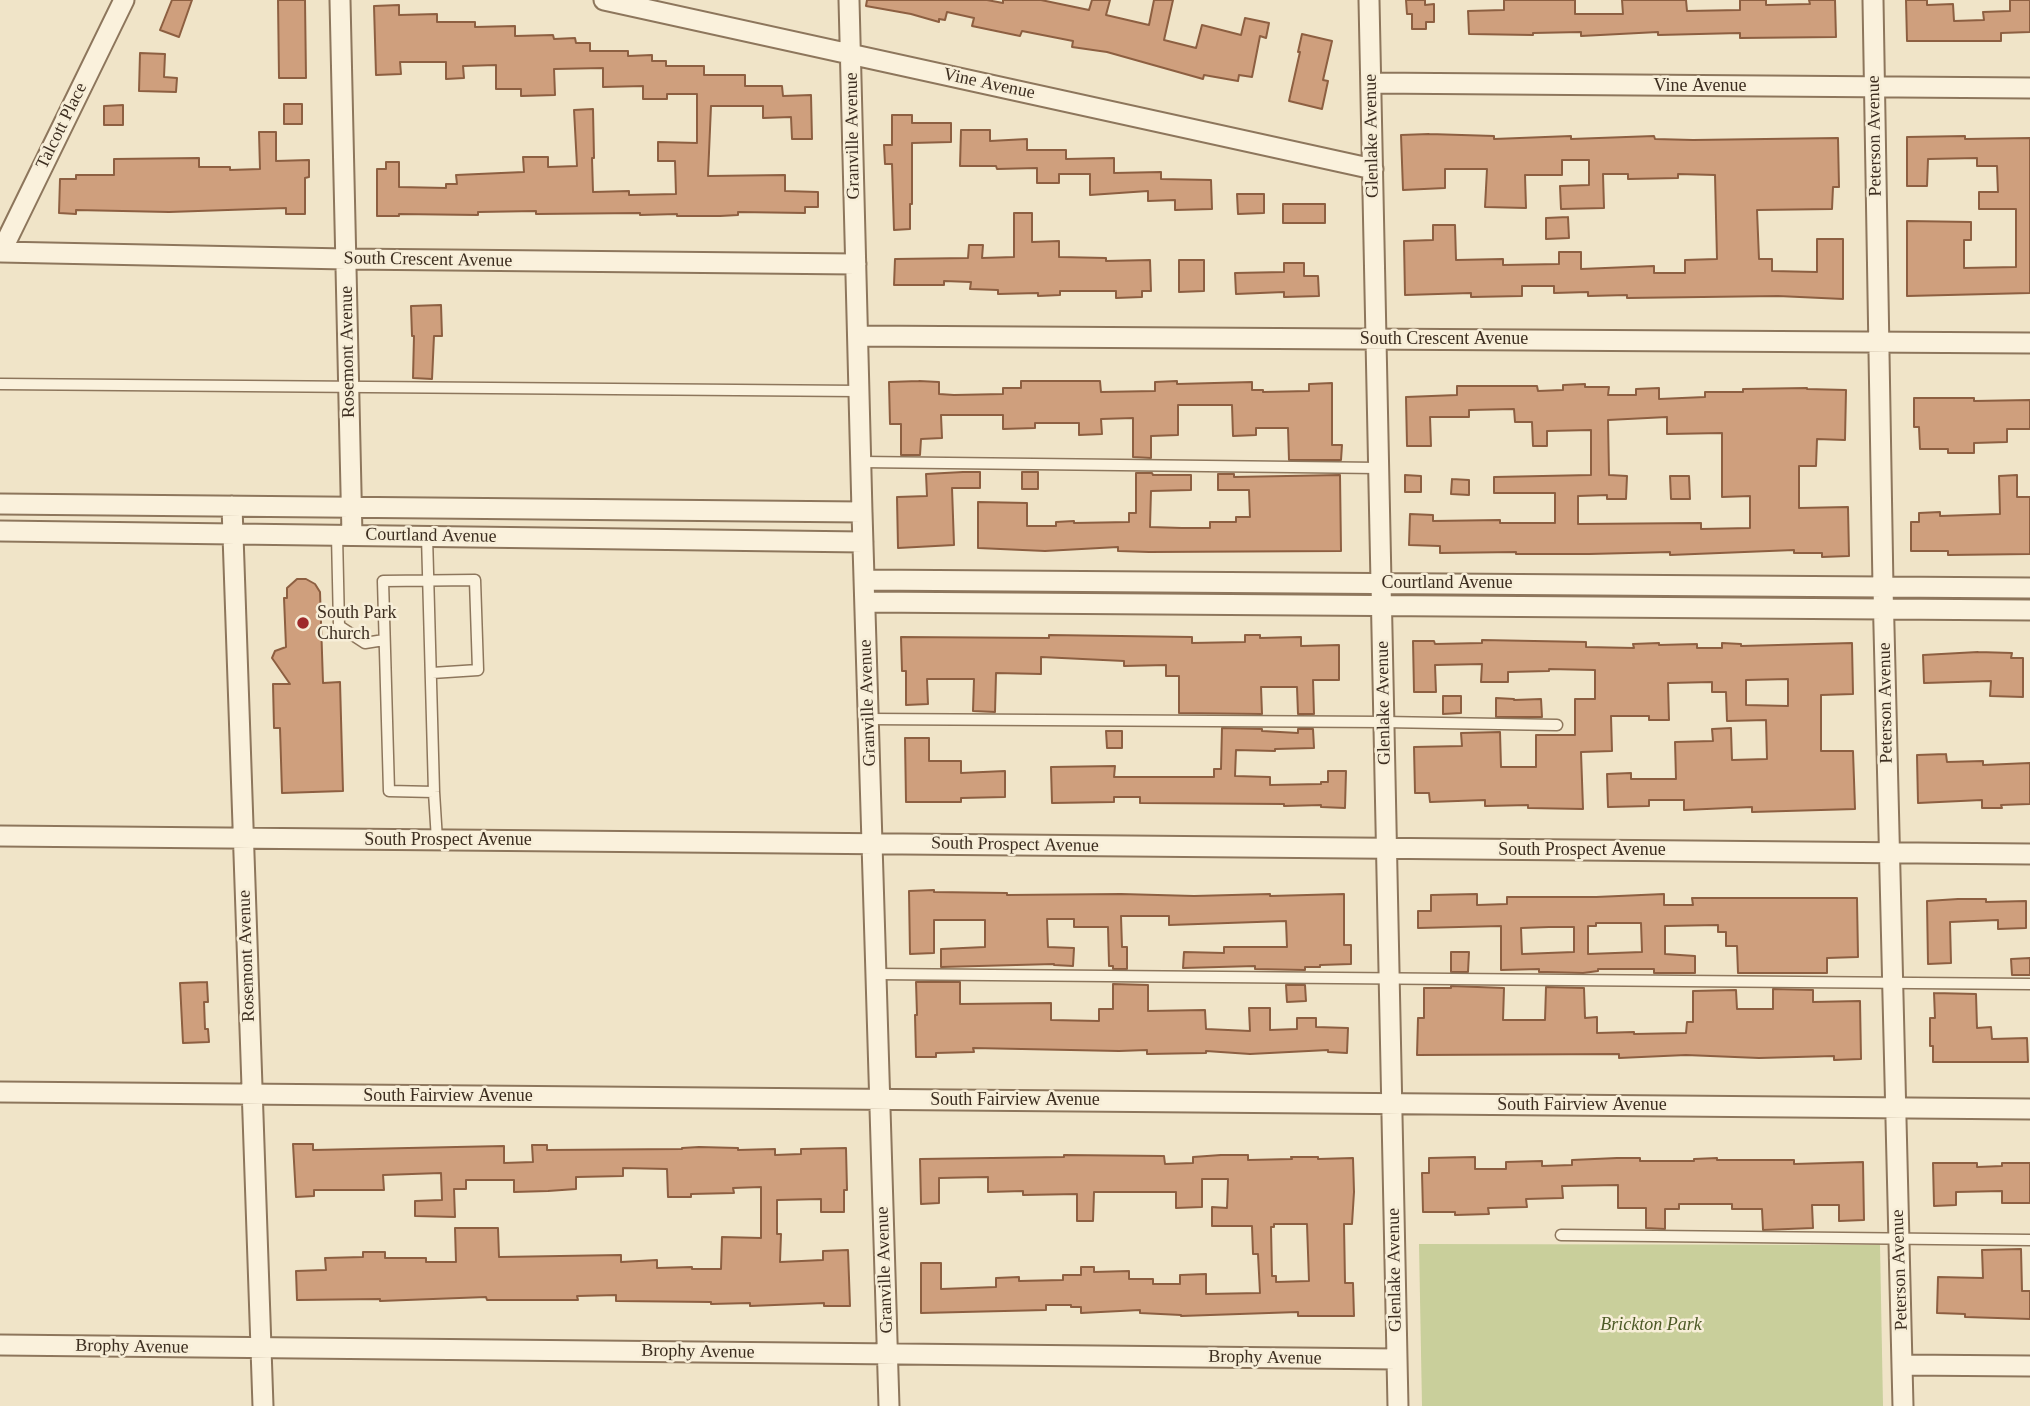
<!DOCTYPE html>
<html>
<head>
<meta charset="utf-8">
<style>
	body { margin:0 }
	canvas { display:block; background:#f0e4c8 }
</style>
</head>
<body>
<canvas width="2030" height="1406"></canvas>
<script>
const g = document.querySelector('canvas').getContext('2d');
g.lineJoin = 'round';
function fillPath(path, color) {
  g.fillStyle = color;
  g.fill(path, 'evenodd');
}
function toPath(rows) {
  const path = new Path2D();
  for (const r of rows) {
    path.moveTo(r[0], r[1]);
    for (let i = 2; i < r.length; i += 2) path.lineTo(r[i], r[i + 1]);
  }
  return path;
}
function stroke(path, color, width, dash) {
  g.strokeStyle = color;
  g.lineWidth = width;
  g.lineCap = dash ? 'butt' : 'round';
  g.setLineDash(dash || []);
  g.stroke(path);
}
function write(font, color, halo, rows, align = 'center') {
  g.font = font + ' Georgia,serif';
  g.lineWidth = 5;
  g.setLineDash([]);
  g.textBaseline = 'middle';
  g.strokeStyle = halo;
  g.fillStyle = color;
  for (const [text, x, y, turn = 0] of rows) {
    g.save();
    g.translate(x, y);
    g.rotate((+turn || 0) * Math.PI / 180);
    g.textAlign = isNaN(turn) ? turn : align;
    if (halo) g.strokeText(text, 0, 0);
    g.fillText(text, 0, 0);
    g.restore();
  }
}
fillPath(toPath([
	[1419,1244,1880,1245,1883,1406,1422,1406]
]), '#c9cf9b');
const building = toPath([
	[172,0,192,0,179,37,160,30,172,0],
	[278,0,305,0,306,78,279,78,278,0],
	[867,0,987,0,1003,3,1003,0,1041,0,1089,10,1092,0,1110,0,1106,15,1149,25,1154,0,1173,0,1164,40,1196,48,1202,25,1241,35,1245,18,1269,23,1266,38,1260,36,1252,77,1239,75,1238,81,1204,75,1203,79,1107,52,1072,47,1073,41,1022,31,1020,36,972,26,974,18,947,12,945,20,939,19,939,22,911,14,866,6,867,0],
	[1406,0,1425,0,1425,5,1434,4,1434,22,1426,22,1426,29,1412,29,1412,14,1407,14,1406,0],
	[1504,0,1575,0,1575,14,1623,14,1622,0,1686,0,1687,11,1740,10,1740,0,1766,0,1766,5,1810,4,1809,0,1835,0,1836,37,1740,38,1740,33,1658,35,1658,32,1581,36,1581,32,1533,33,1533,35,1469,34,1468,11,1504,10,1504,0],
	[1906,0,1927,0,1927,5,1953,4,1954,21,1984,20,1983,12,2010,11,2010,0,2030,0,2030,32,2001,33,2001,41,1907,41,1906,0],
	[399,5,399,15,437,14,437,22,475,22,475,27,515,26,515,36,553,35,554,39,575,38,576,43,590,43,590,51,628,51,628,56,652,55,652,61,666,61,666,66,704,66,704,75,745,75,745,86,782,86,783,96,811,95,812,139,792,139,791,117,763,118,763,106,711,106,708,176,785,175,785,191,818,192,818,207,805,207,805,213,738,212,738,215,720,216,677,216,677,214,640,215,640,213,536,214,536,211,478,212,478,215,399,214,399,216,377,216,377,169,386,169,386,162,399,162,399,187,446,188,446,184,457,184,456,175,524,172,523,157,548,157,548,167,577,166,574,110,593,109,594,158,592,158,593,192,629,191,629,195,676,194,675,161,658,161,658,142,697,143,697,94,667,94,667,99,643,99,643,86,603,87,603,68,554,69,555,95,521,96,521,89,496,89,496,65,463,66,464,78,446,79,446,62,400,62,401,74,376,75,374,6,399,5],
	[1302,34,1332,41,1323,80,1328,81,1322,109,1289,101,1300,52,1298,52,1302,34],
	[140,53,165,54,164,77,177,78,176,92,139,91,140,53],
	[284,104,302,104,302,124,284,124,284,104],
	[123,105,123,125,104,125,104,106,123,105],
	[892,115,912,115,912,123,951,123,951,142,912,143,912,204,910,204,910,229,894,230,892,164,885,164,884,145,892,145,892,115],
	[961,130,990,130,990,141,1027,139,1027,150,1066,150,1066,159,1114,158,1114,173,1161,172,1161,179,1211,180,1212,209,1175,210,1175,200,1148,201,1148,191,1090,195,1090,174,1059,174,1059,183,1037,183,1037,168,997,169,996,166,960,166,961,130],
	[259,132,276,132,276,161,309,160,309,177,305,178,305,214,286,214,286,208,169,212,76,210,76,214,59,213,60,179,76,179,76,175,114,175,114,159,199,158,199,167,230,167,230,170,260,169,259,132],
	[1429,134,1494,136,1494,139,1571,136,1571,139,1654,136,1655,139,1693,140,1838,138,1839,187,1833,187,1832,209,1757,210,1759,259,1772,259,1772,271,1817,272,1817,239,1843,239,1843,299,1778,296,1627,298,1627,295,1588,296,1588,292,1554,293,1554,286,1522,286,1522,296,1471,297,1471,293,1405,295,1404,241,1433,240,1433,225,1455,225,1456,260,1503,259,1503,265,1559,264,1559,252,1581,252,1581,269,1654,266,1654,273,1685,273,1685,260,1717,259,1715,175,1678,174,1678,178,1628,179,1628,174,1603,174,1604,208,1561,209,1560,186,1589,185,1589,160,1562,160,1562,175,1525,175,1526,208,1485,207,1487,169,1445,169,1445,188,1403,190,1401,135,1429,134],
	[1965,136,1965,139,2030,138,2030,293,1907,296,1907,221,1971,222,1971,240,1964,240,1964,268,2016,267,2016,209,1979,209,1979,192,1998,192,1997,166,1977,166,1977,158,1928,159,1927,186,1907,186,1907,137,1965,136],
	[1237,194,1264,194,1264,213,1238,214,1237,194],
	[1283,204,1325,204,1325,223,1283,223,1283,204],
	[1014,213,1032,213,1032,242,1059,241,1059,257,1106,258,1106,261,1150,260,1151,291,1142,291,1142,297,1116,298,1116,291,1060,291,1060,295,1038,296,1038,293,998,294,998,290,970,289,971,282,944,281,944,285,894,285,895,259,968,258,969,245,983,245,982,258,1014,257,1014,213],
	[1568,217,1569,238,1546,239,1546,218,1568,217],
	[1179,260,1204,260,1204,291,1179,292,1179,260],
	[1284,263,1304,263,1304,276,1318,276,1319,296,1284,297,1284,292,1236,294,1235,273,1284,272,1284,263],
	[441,305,442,336,434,336,432,379,413,378,414,336,412,336,411,306,441,305],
	[919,381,939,382,939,394,954,395,1003,394,1003,388,1021,388,1021,381,1100,381,1101,392,1155,391,1155,382,1177,381,1177,384,1252,382,1252,390,1263,390,1263,392,1309,391,1309,384,1332,383,1332,445,1342,445,1341,460,1289,460,1288,428,1256,428,1256,435,1233,436,1232,405,1178,405,1178,435,1151,436,1151,458,1133,457,1133,418,1101,419,1102,434,1079,435,1079,423,1035,423,1035,428,1003,429,1003,415,941,415,942,438,921,439,920,455,901,455,901,424,890,424,889,382,919,381],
	[1585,384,1585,387,1609,387,1608,395,1636,395,1636,389,1659,388,1659,399,1705,397,1705,392,1743,392,1743,389,1807,388,1807,389,1846,390,1845,440,1817,439,1816,466,1799,466,1799,508,1848,507,1849,556,1822,557,1822,553,1794,553,1794,550,1670,555,1670,552,1589,554,1516,554,1516,552,1440,553,1440,546,1409,545,1410,514,1433,515,1433,521,1500,520,1500,523,1555,523,1555,493,1494,493,1494,477,1591,475,1591,430,1547,431,1547,446,1533,446,1532,422,1515,422,1514,409,1469,410,1469,417,1430,417,1431,446,1407,446,1406,397,1457,395,1457,386,1537,386,1538,391,1563,390,1563,385,1585,384],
	[1667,417,1667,434,1722,433,1722,497,1750,496,1750,528,1701,529,1701,523,1578,524,1578,496,1607,495,1607,499,1626,499,1627,476,1609,475,1608,420,1667,417],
	[1914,398,1974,398,1974,401,2030,400,2030,429,2007,429,2007,442,1974,443,1974,453,1948,453,1948,449,1920,449,1919,427,1914,427,1914,398],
	[963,472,980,472,980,488,952,488,954,545,898,548,897,497,927,496,926,474,963,472],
	[1022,472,1038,472,1038,489,1022,489,1022,472],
	[1136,473,1152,473,1153,475,1191,475,1191,490,1151,491,1150,527,1182,528,1210,528,1210,522,1236,522,1236,517,1250,517,1249,490,1218,490,1218,474,1234,474,1234,477,1340,475,1341,551,1149,552,1118,551,1118,547,1045,551,978,548,978,502,1027,503,1027,526,1056,526,1056,522,1074,521,1074,523,1129,522,1129,513,1136,513,1136,473],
	[1405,475,1421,476,1421,492,1405,492,1405,475],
	[2017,475,2017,497,2030,497,2030,554,1948,555,1948,551,1911,551,1911,522,1919,522,1919,513,1940,512,1940,516,2000,514,1999,476,2017,475],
	[1670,476,1689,476,1690,499,1671,499,1670,476],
	[1452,479,1469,480,1469,495,1451,494,1452,479],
	[297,579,306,579,315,584,320,592,323,683,340,682,343,791,282,793,280,728,274,728,273,684,290,684,272,658,275,651,286,647,284,598,287,598,287,588,297,579],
	[1049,635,1192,637,1192,643,1245,642,1245,635,1260,635,1260,638,1301,637,1301,646,1339,645,1339,680,1313,680,1314,714,1298,714,1297,687,1261,687,1262,714,1179,713,1179,676,1166,676,1166,665,1124,666,1124,661,1041,657,1041,674,996,673,995,712,973,711,974,679,927,679,928,704,906,705,906,671,902,671,901,637,1049,638,1049,635],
	[1482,640,1586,642,1586,647,1634,648,1633,644,1659,643,1659,645,1697,644,1697,648,1722,648,1722,643,1741,644,1741,646,1852,643,1853,694,1821,695,1821,751,1853,751,1855,809,1752,812,1752,807,1684,810,1684,800,1649,800,1649,806,1608,807,1607,774,1631,773,1631,779,1676,779,1675,742,1713,741,1712,729,1731,728,1732,760,1767,759,1766,720,1727,721,1726,692,1712,692,1712,682,1668,683,1669,720,1649,720,1649,716,1611,716,1612,751,1581,752,1583,809,1528,808,1528,805,1485,806,1485,800,1430,802,1429,793,1415,793,1414,747,1462,746,1461,733,1500,732,1501,767,1536,767,1536,735,1575,735,1575,699,1595,699,1595,670,1549,669,1549,671,1508,672,1508,682,1481,682,1482,664,1435,665,1436,692,1414,692,1413,641,1434,641,1435,644,1482,643,1482,640],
	[1788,679,1788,706,1746,705,1746,680,1788,679],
	[1978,652,2012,653,2011,658,2023,658,2023,697,1990,696,1991,681,1924,683,1923,655,1978,652],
	[1443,696,1461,696,1461,713,1443,714,1443,696],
	[1496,698,1514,699,1514,700,1541,699,1542,717,1496,717,1496,698],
	[1222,728,1262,729,1262,731,1298,733,1298,729,1313,729,1314,748,1275,749,1275,751,1236,750,1235,776,1270,777,1270,785,1321,784,1321,782,1328,782,1328,771,1346,771,1345,808,1321,807,1321,805,1284,806,1284,804,1140,803,1140,797,1114,797,1114,802,1052,803,1051,767,1115,766,1114,777,1214,777,1214,769,1221,769,1222,728],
	[1106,731,1122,731,1122,748,1107,748,1106,731],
	[905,738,929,738,929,761,961,761,961,773,1005,771,1005,797,961,798,961,802,906,802,905,738],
	[1946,754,1947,762,1983,761,1983,765,2030,763,2030,804,2001,805,2002,808,1982,808,1982,800,1918,803,1917,755,1946,754],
	[934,890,934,892,1007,893,1007,895,1121,894,1194,896,1270,894,1270,896,1344,894,1344,945,1351,945,1351,964,1320,965,1320,967,1305,967,1305,970,1255,969,1255,966,1183,968,1184,952,1224,953,1224,947,1287,947,1286,921,1169,925,1169,916,1121,916,1122,947,1127,947,1127,969,1113,969,1113,966,1109,966,1108,927,1074,927,1074,919,1047,919,1048,947,1074,948,1073,966,1054,965,1054,964,941,967,941,949,985,947,985,920,934,920,934,953,910,954,909,891,934,890],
	[1477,894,1477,905,1507,904,1507,897,1596,897,1664,894,1664,905,1693,905,1692,898,1857,898,1858,957,1827,958,1827,973,1738,973,1737,946,1726,946,1726,932,1718,932,1718,925,1665,926,1665,954,1695,956,1695,973,1654,973,1654,969,1598,969,1598,971,1583,973,1547,972,1539,972,1539,969,1501,970,1501,926,1418,928,1418,911,1431,911,1431,895,1477,894],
	[1596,923,1641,923,1642,952,1588,954,1588,926,1596,926,1596,923],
	[1549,927,1574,927,1574,952,1522,954,1521,928,1549,927],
	[1958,899,1986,899,1986,902,2026,901,2026,928,1998,929,1998,920,1950,922,1951,963,1928,964,1927,901,1958,899],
	[1451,952,1469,952,1468,972,1451,972,1451,952],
	[2030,958,2030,975,2012,975,2011,959,2030,958],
	[207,982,208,1002,204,1002,205,1029,208,1029,209,1042,183,1043,180,983,207,982],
	[916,982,960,982,960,1004,1051,1003,1051,1020,1099,1021,1099,1009,1113,1009,1113,984,1148,985,1148,1011,1205,1010,1206,1029,1250,1031,1249,1008,1270,1008,1270,1030,1297,1029,1297,1018,1316,1018,1316,1027,1348,1028,1347,1053,1328,1052,1328,1050,1250,1054,1206,1051,1206,1053,1147,1054,1147,1050,1119,1051,973,1048,974,1052,936,1053,936,1057,916,1057,915,1015,917,1015,916,982],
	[1286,985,1305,985,1306,1001,1287,1002,1286,985],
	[1451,986,1504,988,1503,1020,1545,1020,1546,987,1584,988,1585,1018,1597,1017,1597,1033,1634,1032,1634,1034,1686,1033,1687,1022,1693,1022,1693,991,1736,990,1737,1009,1773,1009,1773,989,1813,990,1813,1002,1860,1001,1861,1059,1834,1060,1834,1056,1759,1058,1686,1055,1619,1058,1619,1054,1417,1055,1418,1018,1424,1018,1424,988,1451,988,1451,986],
	[1934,993,1976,994,1977,1028,1991,1027,1992,1039,2027,1038,2028,1062,1933,1062,1933,1046,1930,1046,1930,1018,1935,1018,1934,993],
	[293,1144,313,1144,313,1150,504,1146,504,1163,533,1162,532,1145,547,1145,547,1150,682,1149,682,1148,699,1147,738,1148,738,1150,775,1149,775,1155,801,1154,801,1149,846,1148,847,1190,844,1190,844,1212,821,1212,821,1199,777,1200,777,1234,781,1234,780,1262,823,1260,823,1251,848,1250,850,1306,824,1306,824,1303,750,1306,750,1303,711,1304,711,1302,616,1301,616,1295,577,1296,578,1300,487,1300,486,1297,380,1301,380,1299,297,1300,296,1271,326,1270,325,1258,363,1257,363,1252,385,1252,385,1258,426,1258,426,1262,456,1262,455,1228,498,1228,499,1257,621,1255,621,1262,657,1260,657,1268,692,1267,692,1269,721,1269,722,1237,761,1238,761,1187,733,1188,734,1193,691,1194,691,1197,668,1197,667,1169,623,1168,623,1176,576,1177,576,1189,548,1191,514,1192,514,1180,466,1180,466,1189,454,1189,455,1217,415,1216,415,1201,442,1200,441,1173,383,1175,384,1190,314,1190,314,1196,296,1197,293,1144],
	[1064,1155,1164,1156,1165,1164,1193,1163,1193,1157,1221,1155,1248,1155,1248,1160,1292,1159,1291,1157,1318,1157,1318,1159,1353,1158,1354,1192,1352,1224,1344,1224,1345,1283,1353,1283,1354,1316,1298,1316,1298,1312,1181,1316,1181,1315,1140,1313,1140,1310,1081,1313,1081,1307,1071,1307,1071,1305,1046,1305,1046,1310,921,1313,921,1263,941,1263,941,1289,996,1287,996,1278,1019,1277,1019,1281,1063,1280,1063,1275,1081,1275,1081,1267,1094,1267,1094,1272,1129,1271,1129,1279,1153,1279,1153,1284,1180,1284,1180,1275,1206,1274,1206,1294,1260,1293,1258,1254,1253,1254,1252,1226,1212,1226,1212,1207,1227,1208,1228,1179,1202,1179,1202,1207,1176,1208,1176,1192,1094,1192,1093,1221,1077,1221,1077,1194,1023,1195,1023,1191,988,1192,988,1177,939,1178,939,1203,921,1204,920,1159,1064,1157,1064,1155],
	[1274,1224,1307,1224,1309,1281,1276,1282,1276,1276,1272,1276,1271,1227,1274,1227,1274,1224],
	[1475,1157,1475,1169,1506,1169,1506,1162,1542,1161,1542,1166,1572,1165,1572,1160,1617,1158,1640,1158,1640,1161,1694,1161,1694,1159,1717,1158,1717,1160,1794,1160,1794,1164,1863,1162,1864,1220,1839,1221,1839,1205,1812,1205,1813,1228,1763,1230,1762,1209,1732,1209,1732,1204,1679,1204,1679,1209,1665,1209,1665,1229,1646,1228,1646,1208,1618,1208,1618,1185,1562,1186,1563,1198,1526,1199,1527,1207,1488,1208,1489,1214,1455,1215,1455,1212,1423,1212,1422,1173,1429,1173,1429,1158,1475,1157],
	[1933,1163,1977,1163,1977,1167,2002,1166,2002,1163,2030,1163,2030,1203,2002,1203,2002,1191,1956,1192,1956,1205,1934,1206,1933,1163],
	[2021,1249,2022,1291,2030,1291,2030,1319,1965,1317,1965,1314,1937,1313,1938,1277,1983,1278,1982,1250,2021,1249]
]);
fillPath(building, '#cf9f7d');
stroke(building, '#8d5f41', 2);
const lane = toPath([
	[0,384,859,391],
	[861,462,1379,468],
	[337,535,339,626,365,643,384,640],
	[427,536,434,792,437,840],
	[432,673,478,670,475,580,383,581,389,791,434,792],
	[868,719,1384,722,1557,725],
	[876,974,2030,984],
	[1561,1235,2030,1240]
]);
const street = toPath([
	[340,0,352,535],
	[604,0,1373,169],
	[849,0,862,512,889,1406],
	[1369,0,1398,1406],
	[1873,0,1883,587,1903,1406],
	[1371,83,2030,88],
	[0,252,346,259,856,264],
	[1,252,124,0],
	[858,336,2030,343],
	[0,504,862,512],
	[232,506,263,1406],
	[0,531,863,542],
	[864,580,2030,588],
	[865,602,2030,610],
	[0,836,2030,854],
	[0,1092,2030,1109],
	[0,1345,1397,1359],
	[1902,1365,2030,1366]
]);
stroke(lane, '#8d765c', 13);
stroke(street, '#8d765c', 23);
stroke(lane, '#faf1dc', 10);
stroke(street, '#faf1dc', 19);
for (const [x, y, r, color] of [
	[303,623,7,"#9e2a2b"]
]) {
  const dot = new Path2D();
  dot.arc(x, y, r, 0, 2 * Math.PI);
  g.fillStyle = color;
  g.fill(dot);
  stroke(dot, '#f7eed8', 2.5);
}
write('18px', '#3d2e20', '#f7eed8', [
	["Vine Avenue",989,84,12],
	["Vine Avenue",1700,86],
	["Talcott Place",62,126,-64],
	["Granville Avenue",853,136,-91],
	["Glenlake Avenue",1372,136,-91],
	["Peterson Avenue",1875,136,-91],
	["South Crescent Avenue",428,260,1],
	["South Crescent Avenue",1444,339],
	["Rosemont Avenue",348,352,-91],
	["Courtland Avenue",431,536,1],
	["Courtland Avenue",1447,583],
	["Granville Avenue",868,703,-92],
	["Glenlake Avenue",1384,703,-91],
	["Peterson Avenue",1886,703,-91],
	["South Prospect Avenue",448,840],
	["South Prospect Avenue",1015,845,1],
	["South Prospect Avenue",1582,850],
	["Rosemont Avenue",247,956,-92],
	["South Fairview Avenue",448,1096],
	["South Fairview Avenue",1015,1100],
	["South Fairview Avenue",1582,1105],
	["Granville Avenue",885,1270,-92],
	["Glenlake Avenue",1395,1270,-91],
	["Peterson Avenue",1900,1270,-92],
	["Brophy Avenue",132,1347,1],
	["Brophy Avenue",698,1352,1],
	["Brophy Avenue",1265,1358,1]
]);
write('18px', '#3d2e20', '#f7eed8', [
	["South Park",317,613],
	["Church",317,634]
], 'left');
write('italic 18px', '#4d5a26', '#f7eed8', [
	["Brickton Park",1651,1325]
]);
</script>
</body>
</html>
